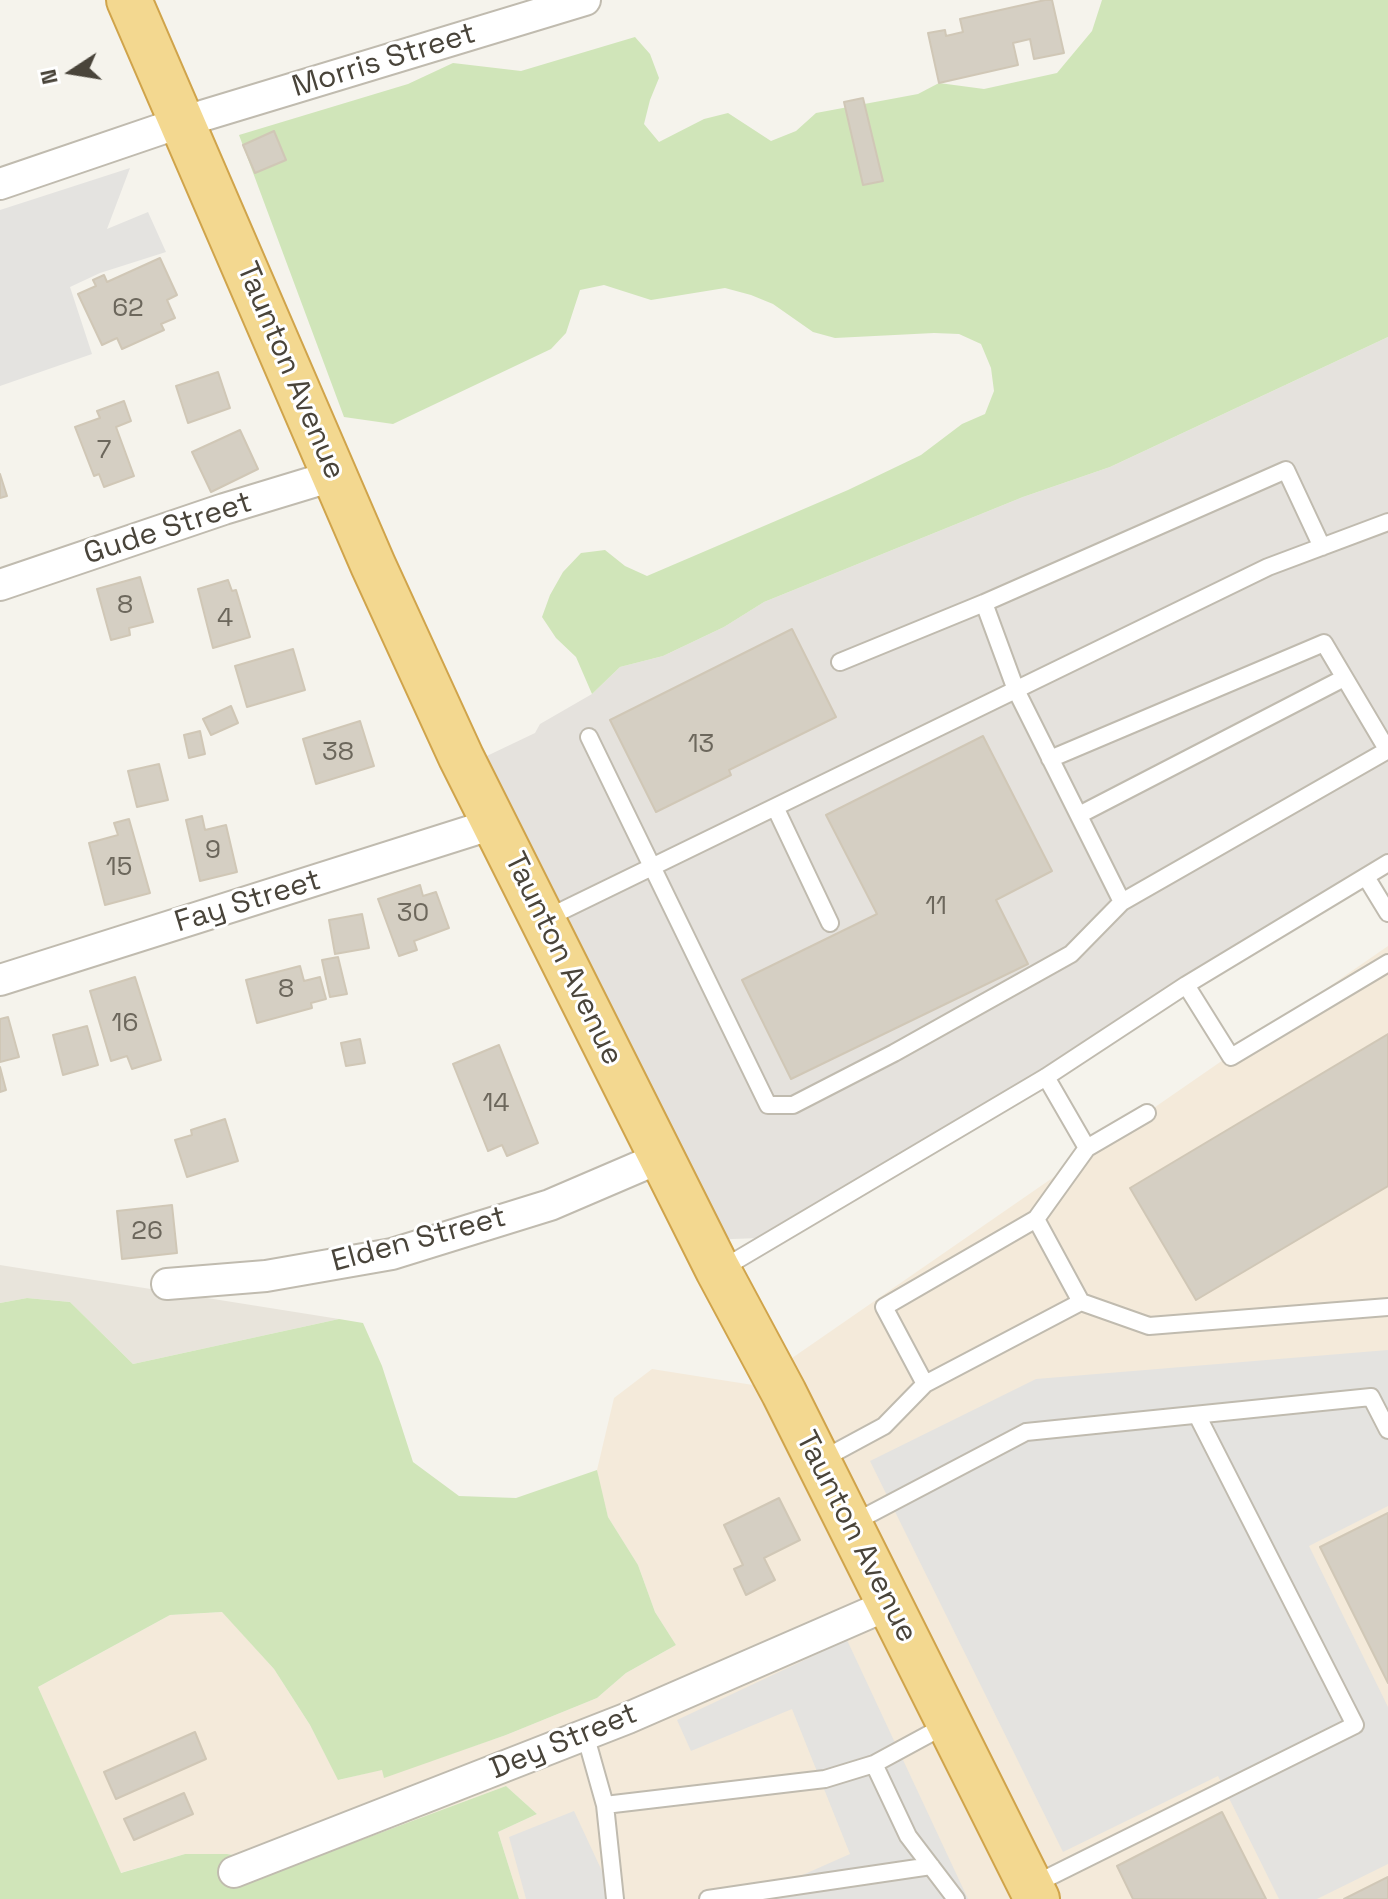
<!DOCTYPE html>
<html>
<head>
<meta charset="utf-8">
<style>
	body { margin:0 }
	#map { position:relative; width:1388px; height:1899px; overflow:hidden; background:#f5f3ec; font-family:"Space Grotesk",sans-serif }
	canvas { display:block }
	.north { position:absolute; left:32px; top:32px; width:80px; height:80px; -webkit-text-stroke:6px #fff; paint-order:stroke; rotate:258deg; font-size:22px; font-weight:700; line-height:32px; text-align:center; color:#49443a }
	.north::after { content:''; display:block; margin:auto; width:28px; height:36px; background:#49443a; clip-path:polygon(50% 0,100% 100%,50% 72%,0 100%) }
</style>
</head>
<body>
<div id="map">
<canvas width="1388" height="1899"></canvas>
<div class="north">N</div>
</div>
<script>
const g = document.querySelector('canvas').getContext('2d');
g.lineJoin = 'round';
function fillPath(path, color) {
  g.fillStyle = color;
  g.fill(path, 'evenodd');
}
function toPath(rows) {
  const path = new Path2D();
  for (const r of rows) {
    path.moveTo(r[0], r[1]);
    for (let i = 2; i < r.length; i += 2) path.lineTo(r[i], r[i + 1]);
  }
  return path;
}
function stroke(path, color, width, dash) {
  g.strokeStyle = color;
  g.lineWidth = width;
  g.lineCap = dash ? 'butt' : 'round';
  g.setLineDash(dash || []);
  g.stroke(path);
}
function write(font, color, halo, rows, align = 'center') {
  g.font = font + ' "Space Grotesk",sans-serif';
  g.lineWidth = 6;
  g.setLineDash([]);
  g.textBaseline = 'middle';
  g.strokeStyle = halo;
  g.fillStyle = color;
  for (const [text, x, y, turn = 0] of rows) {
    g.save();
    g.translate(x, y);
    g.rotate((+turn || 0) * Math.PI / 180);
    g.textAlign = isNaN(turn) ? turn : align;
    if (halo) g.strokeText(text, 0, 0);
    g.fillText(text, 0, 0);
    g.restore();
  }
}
fillPath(toPath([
	[0,1265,339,1319,133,1364,70,1302,27,1298,0,1303]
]), '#e8e4db');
fillPath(toPath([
	[1388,946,1388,1899,519,1899,498,1832,537,1814,506,1786,294,1865,227,1854,185,1854,120,1873,38,1687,170,1615,223,1612,274,1669,310,1725,339,1780,383,1769,384,1777,506,1735,597,1698,626,1673,676,1645,655,1612,638,1565,608,1517,599,1485,597,1470,614,1398,652,1369,753,1385]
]), '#f4eada');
fillPath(toPath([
	[1388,337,1388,865,760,1238,705,1240,470,764,535,733,540,724,592,694,620,667,663,656,724,627,764,602,1023,497,1110,467]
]), '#e5e2dd');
fillPath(toPath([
	[1102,0,1388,0,1388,337,1110,467,1023,497,764,602,724,627,663,656,620,667,592,694,576,657,556,638,542,617,550,595,563,572,581,553,605,550,625,566,647,576,848,490,921,455,962,424,985,414,994,391,991,368,981,344,959,334,934,333,835,338,813,332,773,304,751,295,725,288,651,300,604,285,580,290,566,333,551,349,393,424,344,417,239,135,408,84,453,63,521,71,635,37,650,54,659,78,650,100,644,124,659,142,704,119,728,113,771,141,796,131,816,113,918,94,939,83,984,89,1057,73,1092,31],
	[27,1298,70,1302,133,1364,339,1319,363,1323,382,1366,413,1462,459,1496,516,1498,597,1470,608,1517,638,1565,655,1612,676,1645,626,1673,597,1698,506,1735,384,1778,382,1770,338,1780,310,1725,274,1669,222,1612,170,1615,38,1687,121,1873,185,1854,227,1854,294,1865,506,1786,537,1814,498,1832,519,1899,0,1899,0,1303]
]), '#d0e5b9');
fillPath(toPath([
	[130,168,107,229,148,212,166,252,100,273,70,287,92,354,0,386,0,210],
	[1388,1350,1388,1506,1309,1546,1388,1707,1388,1864,1317,1899,1279,1899,1218,1776,1063,1852,870,1461,1036,1379],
	[847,1640,968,1899,753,1899,755,1896,850,1854,792,1709,691,1751,677,1720],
	[574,1811,615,1899,526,1899,509,1837]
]), '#e4e3e0');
const building = toPath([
	[1045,0,1052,0,1064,53,1034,59,1030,39,1013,43,1018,65,939,83,928,33,945,30,946,36,963,32,960,19,1045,0],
	[863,98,883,181,863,185,844,102,863,98],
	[274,131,286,160,255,173,243,145,274,131],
	[160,258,177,295,167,300,175,318,161,324,164,330,122,349,117,338,102,345,78,294,96,286,93,280,104,275,107,282,160,258],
	[218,372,230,408,188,423,176,386,218,372],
	[124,401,131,421,116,427,134,476,104,487,99,474,94,476,75,427,100,418,97,411,124,401],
	[240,430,258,469,211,492,192,452,240,430],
	[0,474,7,496,0,498,0,474],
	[140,577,153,622,129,628,130,635,111,640,97,589,140,577],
	[228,580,232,591,236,590,250,637,213,648,198,589,228,580],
	[792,629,836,717,729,770,731,775,656,812,610,720,792,629],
	[293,649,305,690,247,707,235,666,293,649],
	[231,706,238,723,211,735,203,719,231,706],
	[360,721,374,766,316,784,303,739,360,721],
	[200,731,205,754,189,758,184,735,200,731],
	[983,736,1052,871,996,900,1028,964,791,1079,742,980,877,914,826,815,983,736],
	[159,764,168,800,137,807,128,771,159,764],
	[202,816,205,830,226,825,237,872,200,881,186,820,202,816],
	[129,819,150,893,105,905,89,843,118,835,114,823,129,819],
	[420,885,423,896,436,892,449,928,414,941,417,950,399,956,378,899,420,885],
	[362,914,369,948,335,954,329,920,362,914],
	[338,957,347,994,330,997,322,960,338,957],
	[300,966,304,981,320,977,326,999,311,1003,312,1008,257,1023,246,980,300,966],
	[135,977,161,1060,132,1069,127,1056,111,1061,90,991,135,977],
	[8,1017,19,1057,0,1062,0,1019,8,1017],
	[87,1026,98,1065,63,1075,53,1035,87,1026],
	[1388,1034,1388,1186,1196,1300,1130,1188,1388,1034],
	[360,1039,365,1063,346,1066,341,1043,360,1039],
	[499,1045,538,1143,507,1156,502,1145,488,1151,453,1064,499,1045],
	[0,1067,6,1090,0,1092,0,1067],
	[225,1119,238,1161,187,1177,175,1140,192,1135,191,1130,225,1119],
	[172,1205,177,1253,122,1259,117,1211,172,1205],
	[779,1498,800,1540,764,1558,775,1580,746,1595,734,1569,743,1565,724,1525,779,1498],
	[1388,1513,1388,1683,1320,1547,1388,1513],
	[195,1732,206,1759,116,1799,104,1772,195,1732],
	[184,1793,193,1814,134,1840,124,1819,184,1793],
	[1222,1812,1266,1899,1133,1899,1117,1866,1222,1812],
	[1388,1877,1388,1899,1344,1899,1388,1877]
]);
fillPath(building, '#d5cfc3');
stroke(building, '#d0c7b6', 2);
const service = toPath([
	[984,603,1016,690,1122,902],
	[840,662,984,603,1286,470,1322,547],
	[589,737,768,1105,793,1105,894,1053,1071,954,1122,902,1388,750],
	[1050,759,1324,643,1388,751],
	[775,807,830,923],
	[1079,815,1344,678],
	[1366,877,1388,913],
	[545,919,1268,567,1388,522],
	[1186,985,1231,1057,1388,963],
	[1046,1077,1087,1148],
	[1036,1219,1081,1302],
	[720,1270,1046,1077,1186,985,1388,863],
	[925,1384,884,1307,1036,1219,1087,1148,1147,1113],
	[821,1460,884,1426,925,1384,1081,1302,1149,1326,1388,1307],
	[851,1524,1026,1432,1371,1397,1388,1430],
	[585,1734,605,1805,615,1899],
	[874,1764,908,1836,956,1899],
	[605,1805,825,1779,874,1764,946,1725],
	[1031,1886,1355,1725,1197,1415],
	[708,1899,931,1866]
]);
const minor = toPath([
	[0,184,182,122,585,0],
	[0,585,224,509,336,475],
	[0,980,496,823],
	[167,1284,266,1276,392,1254,550,1205,662,1157],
	[234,1872,628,1718,890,1604]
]);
const trunk = toPath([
	[129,0,373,565,461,757,718,1270,784,1393,1037,1899]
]);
stroke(service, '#c0bbaf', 20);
stroke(minor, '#c0bbaf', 34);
stroke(trunk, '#d0a44b', 48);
stroke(service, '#fff', 16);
stroke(minor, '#fff', 30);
stroke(trunk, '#f3d890', 44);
write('26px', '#6c675c', null, [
	["62",128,309],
	["7",104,451],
	["8",125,606],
	["4",225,619],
	["13",701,745],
	["38",338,753],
	["9",213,851],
	["15",119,868],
	["11",936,907],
	["30",413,914],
	["8",286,990],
	["16",125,1024],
	["14",496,1104],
	["26",147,1232]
]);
write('30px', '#49443a', '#fff', [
	["Morris Street",384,61,-17],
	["Taunton Avenue",290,371,67],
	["Gude Street",168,529,-18],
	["Fay Street",248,902,-17],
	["Taunton Avenue",563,959,64],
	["Elden Street",419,1240,-15],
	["Taunton Avenue",856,1537,63],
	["Dey Street",564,1742,-22]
]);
</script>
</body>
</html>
